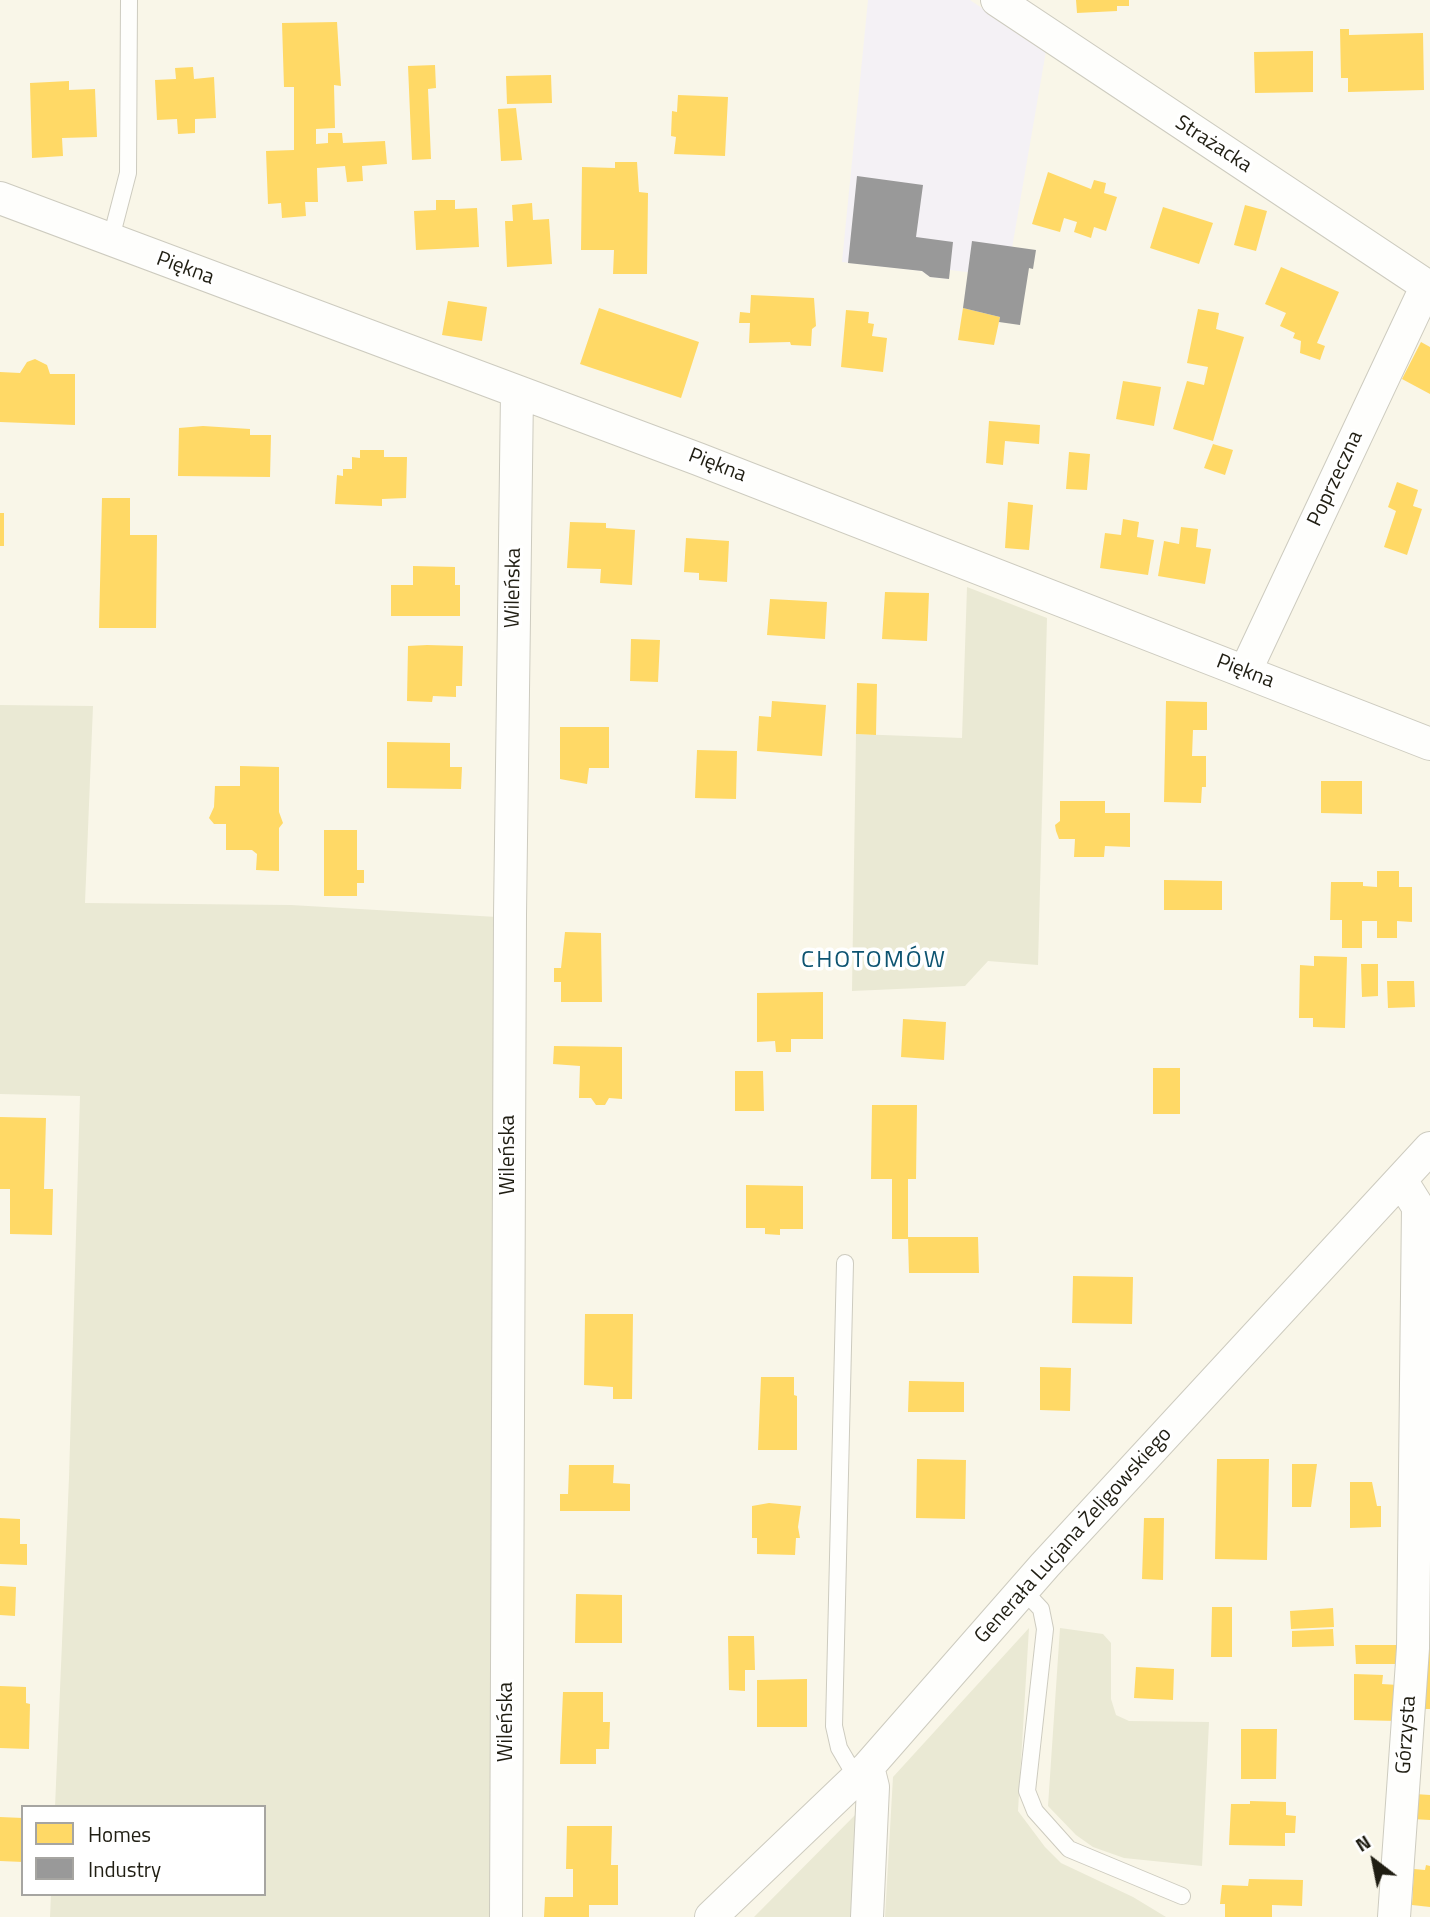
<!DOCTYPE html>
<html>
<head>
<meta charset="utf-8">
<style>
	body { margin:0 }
	#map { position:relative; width:1430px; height:1917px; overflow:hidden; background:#f9f6e8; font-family:"Titillium Web",sans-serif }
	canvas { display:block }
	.legend { position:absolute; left:21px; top:1805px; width:245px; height:91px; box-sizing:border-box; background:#fff; border:2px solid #a6a5a1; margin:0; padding:9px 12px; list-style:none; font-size:21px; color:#201e13 }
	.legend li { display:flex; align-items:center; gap:14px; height:35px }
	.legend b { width:35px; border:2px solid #a6a5a1 }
	.north { position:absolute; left:1339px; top:1826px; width:70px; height:70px; -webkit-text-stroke:5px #fff; paint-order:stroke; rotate:328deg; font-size:19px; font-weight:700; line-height:28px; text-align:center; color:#201e13 }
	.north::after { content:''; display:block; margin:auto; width:24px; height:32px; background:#201e13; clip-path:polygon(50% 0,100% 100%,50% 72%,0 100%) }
</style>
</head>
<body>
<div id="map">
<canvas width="1430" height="1917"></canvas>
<ul class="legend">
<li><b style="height:19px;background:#ffd966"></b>Homes</li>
<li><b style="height:19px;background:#999"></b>Industry</li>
</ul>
<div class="north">N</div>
</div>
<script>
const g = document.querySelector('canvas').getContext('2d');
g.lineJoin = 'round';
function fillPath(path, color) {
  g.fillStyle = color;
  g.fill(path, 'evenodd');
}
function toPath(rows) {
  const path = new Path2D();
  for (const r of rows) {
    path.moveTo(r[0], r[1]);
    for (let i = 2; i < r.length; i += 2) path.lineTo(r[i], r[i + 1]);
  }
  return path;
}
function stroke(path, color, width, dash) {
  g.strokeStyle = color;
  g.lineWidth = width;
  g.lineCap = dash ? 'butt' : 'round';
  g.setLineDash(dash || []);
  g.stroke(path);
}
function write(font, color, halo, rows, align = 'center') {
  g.font = font + ' "Titillium Web",sans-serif';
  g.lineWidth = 7;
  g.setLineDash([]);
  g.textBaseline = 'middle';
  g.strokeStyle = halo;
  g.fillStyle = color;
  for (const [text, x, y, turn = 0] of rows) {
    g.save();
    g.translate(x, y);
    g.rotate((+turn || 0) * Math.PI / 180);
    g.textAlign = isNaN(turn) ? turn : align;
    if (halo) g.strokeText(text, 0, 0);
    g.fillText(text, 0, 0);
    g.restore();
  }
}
fillPath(toPath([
	[868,0,970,0,1046,51,1007,277,950,270,948,279,930,277,922,271,842,262]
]), '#f4f1f5');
fillPath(toPath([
	[967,587,1047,618,1038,965,988,961,965,986,852,991,856,734,962,738],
	[0,705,93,706,85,903,291,905,497,917,495,1917,50,1917,51,1894,264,1894,264,1807,55,1807,69,1478,80,1096,0,1094],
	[1029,1628,1018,1811,1045,1847,1061,1863,1133,1897,1166,1917,885,1917,893,1777],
	[1060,1628,1103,1634,1111,1643,1111,1699,1116,1715,1129,1721,1209,1722,1202,1866,1124,1858,1093,1847,1076,1835,1048,1806],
	[863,1807,858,1917,754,1917]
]), '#eae9d4');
fillPath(toPath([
	[1076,0,1129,0,1129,6,1117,6,1117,11,1077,13],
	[337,22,341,86,334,85,335,128,316,129,316,144,328,143,328,133,342,133,343,143,385,141,387,164,362,166,363,181,347,182,345,166,317,168,318,202,305,202,306,216,282,218,281,203,268,204,266,151,294,150,294,87,284,87,282,23],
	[1340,29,1349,29,1349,35,1423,33,1424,90,1348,92,1348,78,1341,78],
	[1313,51,1313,92,1255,93,1254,52],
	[435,65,436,88,428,89,431,159,412,160,408,66],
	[193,67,194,79,214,77,216,118,195,119,195,133,178,134,177,119,157,120,155,80,176,79,175,68],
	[551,75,552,103,507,104,506,76],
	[69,81,69,90,95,89,97,137,62,138,63,156,32,158,30,83],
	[678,95,728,97,725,156,674,154,676,137,671,136,672,111,677,112],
	[516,108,522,160,501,161,498,109],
	[615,162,637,162,639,192,648,193,647,274,613,274,614,250,581,250,582,167,615,168],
	[1048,172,1091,189,1094,180,1106,183,1104,193,1117,197,1106,231,1094,227,1091,238,1074,232,1077,222,1064,218,1060,232,1032,224],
	[436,200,455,200,455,209,477,208,479,247,416,250,414,211,436,210],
	[532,203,533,220,549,219,552,264,507,267,505,221,513,221,512,205],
	[1245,205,1267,211,1256,251,1234,245],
	[1163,207,1213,223,1199,264,1150,248],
	[1281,267,1339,292,1317,343,1325,346,1320,360,1300,353,1301,341,1293,338,1295,333,1280,326,1286,313,1265,304],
	[751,295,814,298,816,326,812,329,811,346,791,345,790,342,749,343,750,323,739,323,740,312,750,313],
	[448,301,487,307,482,341,442,335],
	[599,308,699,342,681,398,580,364],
	[963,308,1000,317,994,345,958,340],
	[1198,309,1219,313,1216,329,1244,337,1213,441,1173,429,1187,381,1204,385,1208,367,1187,363],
	[846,310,869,312,868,323,874,324,872,336,887,338,883,372,841,367],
	[1421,342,1430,347,1430,394,1402,379],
	[35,359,47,365,50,374,75,374,75,425,0,422,0,372,20,373,27,362],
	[1123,381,1161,387,1154,426,1116,419],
	[989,421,1040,425,1039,444,1005,441,1003,465,986,463],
	[203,426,250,429,250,435,271,435,270,477,178,476,179,428],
	[1213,444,1233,450,1225,475,1204,468],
	[360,450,384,450,384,457,407,457,406,498,382,499,382,506,335,504,337,475,343,476,343,469,352,469,352,457,360,458],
	[1069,452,1090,454,1087,490,1066,489],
	[1397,482,1418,490,1413,506,1422,509,1407,555,1384,547,1396,511,1388,507],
	[102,498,130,498,130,535,157,535,156,628,99,628],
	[1008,502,1033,505,1029,550,1005,548],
	[0,513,4,513,4,546,0,546],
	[1123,519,1139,522,1137,537,1154,540,1148,575,1100,568,1105,533,1121,535],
	[570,522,606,523,606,528,635,530,632,585,600,583,601,569,567,568],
	[1181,527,1198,529,1196,547,1211,549,1205,584,1158,576,1164,541,1179,544],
	[686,538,729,541,727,582,699,580,699,573,684,572],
	[413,566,455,567,455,585,460,585,460,616,391,616,391,585,413,585],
	[885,592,929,593,927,641,882,639],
	[770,599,827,602,825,639,767,635],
	[631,639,660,640,658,682,630,681],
	[427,645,463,646,462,686,456,686,456,697,433,696,432,702,407,701,408,646],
	[857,683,877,684,876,735,856,734],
	[772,701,826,705,822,756,757,751,759,716,771,717],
	[1166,701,1207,702,1207,730,1193,730,1192,756,1206,756,1206,787,1202,787,1201,803,1164,802],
	[560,727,609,727,609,768,589,768,587,784,560,779],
	[387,742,450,743,450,767,462,767,461,789,387,788],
	[697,750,737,751,736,799,695,798],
	[240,766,279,767,279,812,283,823,279,828,279,871,256,870,257,854,252,850,226,850,226,824,214,824,209,818,214,807,215,786,240,786],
	[1321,781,1362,781,1362,814,1321,813],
	[1060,801,1105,801,1105,813,1130,813,1130,847,1105,846,1104,857,1074,857,1075,839,1059,839,1056,831,1055,825,1060,821],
	[324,830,357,830,357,870,364,870,364,883,357,883,357,896,324,896],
	[1377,871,1399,871,1399,887,1412,887,1412,922,1397,921,1397,938,1377,938,1377,921,1362,921,1362,948,1342,948,1342,920,1330,920,1331,882,1363,882,1363,886,1377,887],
	[1164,880,1222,881,1222,910,1164,910],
	[565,932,601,933,602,1002,561,1002,561,982,554,982,554,968,561,968],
	[1314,956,1347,957,1345,1028,1313,1027,1313,1018,1299,1018,1300,965,1314,966],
	[1361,964,1378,964,1378,996,1362,997],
	[1387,981,1414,981,1415,1007,1388,1008],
	[823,992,823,1039,791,1039,791,1052,776,1052,775,1041,757,1042,757,993],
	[903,1019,946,1022,944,1060,901,1057],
	[554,1046,622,1047,622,1099,609,1098,605,1105,596,1105,591,1098,579,1098,580,1066,553,1064],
	[1153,1068,1180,1068,1180,1114,1153,1114],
	[735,1071,763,1071,764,1111,735,1111],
	[872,1105,917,1105,916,1179,908,1179,908,1239,892,1239,892,1179,871,1179],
	[0,1117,46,1118,44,1189,53,1189,52,1235,10,1234,10,1189,0,1189],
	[746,1185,803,1186,803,1229,780,1229,780,1235,765,1234,765,1228,746,1228],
	[908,1237,978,1237,979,1273,909,1273],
	[1073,1276,1133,1277,1132,1324,1072,1323],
	[585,1314,633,1314,632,1399,613,1399,613,1387,584,1385],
	[1040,1367,1071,1368,1070,1411,1040,1410],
	[761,1377,794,1377,794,1395,797,1396,797,1450,758,1450],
	[909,1381,964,1382,964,1412,908,1412],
	[917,1459,966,1460,965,1519,916,1518],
	[1217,1459,1269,1459,1267,1560,1215,1559],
	[1292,1464,1317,1464,1311,1507,1292,1507],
	[569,1465,614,1465,613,1483,630,1484,630,1511,560,1511,560,1494,568,1494],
	[1350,1482,1372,1482,1377,1506,1381,1506,1381,1527,1350,1528],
	[769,1503,801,1506,798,1527,800,1538,796,1538,795,1555,757,1554,757,1538,752,1538,752,1506],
	[0,1518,20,1519,20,1544,27,1544,27,1565,0,1564],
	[1144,1518,1164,1518,1163,1580,1142,1579],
	[0,1586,16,1587,15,1616,0,1615],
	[576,1594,622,1595,622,1643,575,1643],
	[1212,1607,1232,1607,1232,1657,1211,1657],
	[1333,1608,1334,1627,1291,1629,1290,1611],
	[1333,1629,1334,1646,1292,1647,1292,1631],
	[1425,1634,1430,1634,1430,1709,1423,1709],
	[728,1636,754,1636,755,1670,745,1670,745,1691,729,1690],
	[1355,1645,1401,1645,1400,1664,1356,1664],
	[1136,1667,1174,1669,1173,1700,1134,1698],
	[1354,1674,1383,1675,1382,1684,1398,1685,1397,1721,1354,1720],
	[807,1679,807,1727,757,1727,757,1680],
	[0,1686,26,1687,26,1703,30,1704,29,1749,0,1748],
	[563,1692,603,1692,603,1722,610,1722,609,1749,596,1749,596,1764,560,1764],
	[1241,1729,1277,1729,1276,1779,1241,1779],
	[1415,1794,1430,1795,1430,1820,1412,1819],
	[1250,1801,1286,1802,1286,1815,1296,1816,1295,1833,1285,1833,1285,1846,1229,1845,1231,1804,1250,1804],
	[0,1817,23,1818,23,1862,0,1861],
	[567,1826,612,1826,611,1865,618,1865,618,1905,589,1905,589,1917,544,1917,545,1897,573,1897,573,1869,566,1869],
	[1426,1865,1430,1866,1430,1907,1412,1905,1414,1869,1425,1870],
	[1249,1879,1303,1880,1302,1906,1272,1905,1272,1917,1225,1917,1225,1904,1220,1904,1222,1885,1248,1886]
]), '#ffd966');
fillPath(toPath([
	[857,176,923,185,916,237,953,242,949,279,930,277,922,271,848,263],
	[972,241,1036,250,1033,269,1029,268,1020,325,999,322,1000,317,963,308]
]), '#999');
const lane = toPath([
	[110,242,128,173,129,0],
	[845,1263,834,1726,839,1748,856,1777],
	[1024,1591,1041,1609,1045,1629,1027,1791,1035,1811,1069,1849,1182,1896]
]);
const street = toPath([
	[997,0,1430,288],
	[0,198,698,459,1430,744],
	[1245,672,1427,285],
	[506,1917,510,915,517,393],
	[711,1917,868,1767,1045,1565,1430,1148],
	[867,1917,873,1787,868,1767],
	[1394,1917,1413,1648,1418,1207,1401,1180]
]);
stroke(lane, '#cdcbbf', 18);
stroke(street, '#cdcbbf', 34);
stroke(lane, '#fefefc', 16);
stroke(street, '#fefefc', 32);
write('21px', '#201e13', '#fff', [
	["Strażacka",1213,145,33],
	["Piękna",185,269,20],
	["Piękna",717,466,21],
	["Poprzeczna",1336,479,-65],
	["Wileńska",514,588,-89],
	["Piękna",1245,672,21],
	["Wileńska",509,1155,-90],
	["Generała Lucjana Żeligowskiego",1074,1536,-48],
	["Wileńska",507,1722,-90],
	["Górzysta",1407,1735,-86]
]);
g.letterSpacing = '2px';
write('24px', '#0e5471', '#fff', [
	["CHOTOMÓW",874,961]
]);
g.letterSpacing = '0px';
</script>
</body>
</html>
